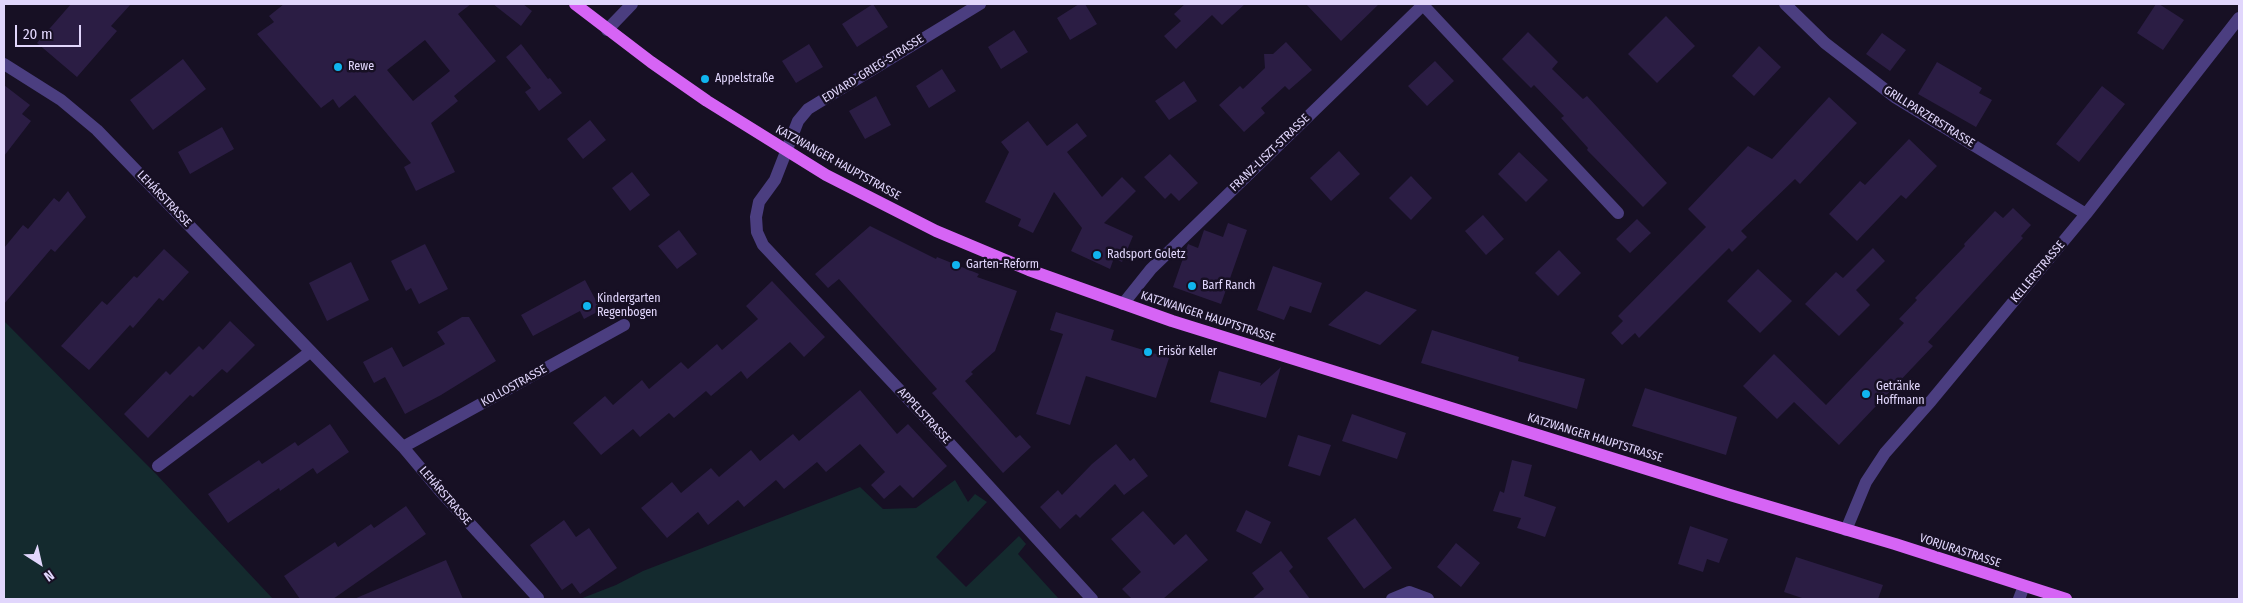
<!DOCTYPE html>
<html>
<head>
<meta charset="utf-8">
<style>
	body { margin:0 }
	#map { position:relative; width:2243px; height:603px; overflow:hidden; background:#171024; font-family:"Fira Sans Condensed",sans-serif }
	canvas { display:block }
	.frame { position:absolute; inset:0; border:5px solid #e1d6fc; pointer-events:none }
	.north { position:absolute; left:15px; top:538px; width:50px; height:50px; -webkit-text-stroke:4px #171024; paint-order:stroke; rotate:145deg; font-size:14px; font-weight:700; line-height:20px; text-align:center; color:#e1d6fc }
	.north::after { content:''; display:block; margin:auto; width:18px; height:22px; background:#e1d6fc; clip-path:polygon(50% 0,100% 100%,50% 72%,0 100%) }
	.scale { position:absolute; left:15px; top:25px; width:66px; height:22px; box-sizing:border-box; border:2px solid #e1d6fc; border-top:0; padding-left:6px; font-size:15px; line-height:18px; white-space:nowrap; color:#e1d6fc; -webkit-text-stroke:4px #171024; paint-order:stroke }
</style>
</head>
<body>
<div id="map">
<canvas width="2243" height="603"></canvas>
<div class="frame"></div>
<div class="north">N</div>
<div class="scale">20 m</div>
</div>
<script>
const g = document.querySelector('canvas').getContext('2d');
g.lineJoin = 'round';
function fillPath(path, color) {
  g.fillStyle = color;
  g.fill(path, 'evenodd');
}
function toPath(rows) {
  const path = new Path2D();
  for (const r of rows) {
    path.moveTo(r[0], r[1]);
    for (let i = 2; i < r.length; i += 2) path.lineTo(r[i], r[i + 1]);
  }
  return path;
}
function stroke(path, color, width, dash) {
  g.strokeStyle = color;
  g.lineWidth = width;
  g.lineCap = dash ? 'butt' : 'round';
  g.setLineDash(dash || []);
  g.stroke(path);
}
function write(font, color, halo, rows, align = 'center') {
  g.font = font + ' "Fira Sans Condensed",sans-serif';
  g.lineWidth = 5;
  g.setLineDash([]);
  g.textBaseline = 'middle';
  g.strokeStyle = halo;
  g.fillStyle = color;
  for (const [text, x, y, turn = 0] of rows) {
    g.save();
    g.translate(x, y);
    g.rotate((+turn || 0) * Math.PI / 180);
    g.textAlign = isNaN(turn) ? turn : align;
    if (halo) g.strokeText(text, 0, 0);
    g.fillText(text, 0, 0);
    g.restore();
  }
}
fillPath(toPath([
	[4,321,157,475,273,599,4,599],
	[955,480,968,502,975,494,987,502,936,557,966,587,1019,536,1026,544,1018,554,1059,599,580,599,616,585,643,571,860,487,883,509,916,508]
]), '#142a2e');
fillPath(toPath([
	[71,4,131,4,111,26,117,31,77,77,37,43],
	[284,4,471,4,458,14,496,61,454,96,458,101,431,123,455,172,416,191,404,167,411,163,355,95,339,108,333,99,321,108,257,34,274,22,269,16],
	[425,40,450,71,413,101,387,70],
	[493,4,523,4,532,11,521,26],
	[873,4,888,27,857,47,842,24],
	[1079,4,1085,4,1097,24,1070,40,1057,18],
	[1185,4,1245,4,1222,25,1212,15,1176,49,1164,36,1181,21,1174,14],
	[1306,4,1379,4,1341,41],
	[2156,4,2159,4,2184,20,2163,50,2137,33],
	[1666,16,1695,46,1657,83,1628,54],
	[1014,30,1028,52,1001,69,988,47],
	[1528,32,1558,62,1552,69,1583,99,1587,96,1667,183,1643,207,1587,150,1588,148,1561,118,1564,116,1534,85,1531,88,1502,59],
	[1882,33,1906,50,1890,71,1866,54],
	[1286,42,1312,70,1289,90,1285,86,1261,108,1265,113,1244,132,1219,105,1240,86,1243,89,1265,68,1264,54,1273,54],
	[521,44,548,79,550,78,562,93,539,111,525,92,531,88,506,57],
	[809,44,823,67,796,83,782,61],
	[1759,46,1781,67,1754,96,1732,76],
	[183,59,206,89,153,130,130,100],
	[1435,61,1454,81,1427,106,1408,86],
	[1937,62,1982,88,1979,93,1992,100,1976,127,1918,94],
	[942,69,956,91,929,108,916,86],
	[1184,81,1197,101,1169,120,1155,101],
	[4,85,30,105,22,114,31,121,4,156],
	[2102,86,2125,104,2079,162,2056,144],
	[876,96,891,125,865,139,849,111],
	[1829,97,1857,123,1800,184,1795,179,1741,231,1747,237,1732,252,1729,248,1639,338,1635,333,1622,345,1611,333,1623,321,1618,316,1706,227,1688,209,1748,146,1772,159],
	[590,120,606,140,583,159,567,139],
	[1028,121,1047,146,1077,123,1087,136,1067,152,1102,197,1122,177,1136,191,1104,223,1133,236,1122,262,1114,258,1110,269,1071,251,1082,228,1054,192,1033,233,1018,226,1021,219,985,202,1009,152,1001,142],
	[222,127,234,149,190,174,178,152],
	[1909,139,1937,166,1906,199,1901,195,1857,241,1829,214,1860,181,1865,185],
	[1339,151,1360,174,1331,201,1310,178],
	[1519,152,1548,180,1526,202,1498,174],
	[1170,154,1198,183,1179,201,1171,193,1165,199,1144,177],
	[632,172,650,195,630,211,612,188],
	[1411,176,1432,198,1411,220,1389,198],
	[68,191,86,217,55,252,51,249,4,304,4,248,23,225,28,229,54,198,59,202],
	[2013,208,2031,225,2021,236,2023,238,1928,342,1933,346,1839,445,1794,402,1777,419,1743,386,1774,354,1826,405,1904,323,1899,319,1917,300,1915,298,1965,246,1964,244,1995,211,2003,218],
	[1483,215,1504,239,1486,255,1465,231],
	[1637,219,1651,233,1630,253,1616,239],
	[1228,223,1247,230,1221,304,1173,287,1188,244,1198,248,1204,230,1223,237],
	[870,226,936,259,937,257,979,274,977,277,1017,291,995,351,971,372,973,374,965,381,1016,438,1020,435,1031,447,1003,473,932,393,937,389,839,279,828,288,815,274],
	[679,230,697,254,677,269,658,246],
	[425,244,448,289,419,304,411,288,406,291,391,261],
	[1873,248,1885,261,1856,290,1870,305,1839,336,1805,304,1836,272,1843,278],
	[164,249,189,272,163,301,159,298,133,328,130,325,89,370,61,346,102,301,107,305,134,276,137,278],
	[1559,250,1581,273,1558,296,1535,273],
	[351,262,369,300,327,321,309,283],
	[1273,266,1322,283,1311,313,1290,306,1284,320,1257,310],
	[1758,269,1792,301,1760,333,1727,301],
	[585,280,601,310,584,319,580,311,533,336,521,315],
	[772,281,825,337,804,357,790,342,747,379,741,371,711,396,706,391,674,418,669,413,640,437,633,429,601,455,573,423,605,396,613,405,642,380,649,389,681,362,688,369,717,344,722,350,758,319,746,306],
	[1366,291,1417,310,1380,345,1328,325],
	[1056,312,1114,330,1111,340,1169,358,1156,398,1086,376,1070,425,1036,414,1063,334,1050,330],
	[462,317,469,317,496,361,441,395,405,414,385,377,374,383,363,362,392,347,403,367,445,344,437,332],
	[230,321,255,345,227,373,222,369,193,397,190,395,148,438,124,414,166,371,170,375,199,346,203,350],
	[1432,330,1519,357,1518,361,1585,379,1577,409,1421,363],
	[1281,367,1266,418,1210,402,1219,371,1261,383,1260,386],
	[1645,388,1737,417,1726,455,1632,426],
	[860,390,897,434,908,424,947,466,913,498,900,485,884,499,871,485,885,472,860,444,826,472,817,462,784,489,776,480,744,507,738,500,708,525,698,512,667,538,641,508,672,482,681,493,711,468,719,477,751,450,760,461,793,434,799,441],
	[1352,414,1406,433,1397,459,1342,441],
	[330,424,349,452,317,474,313,468,280,491,279,488,228,523,208,494,259,460,262,464,295,442,298,446],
	[1298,435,1331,445,1320,476,1288,466],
	[1116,444,1130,461,1134,458,1148,476,1124,495,1115,484,1080,518,1076,514,1060,529,1040,507,1058,490,1062,495,1092,464],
	[1512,460,1532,465,1524,496,1556,507,1545,537,1517,528,1521,518,1493,511,1500,491,1504,493],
	[406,506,426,534,333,599,300,599,284,576,335,542,338,547,371,524,374,528],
	[1246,510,1271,522,1261,544,1236,531],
	[1143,511,1174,545,1186,534,1208,560,1163,599,1132,599,1122,589,1141,572,1111,539],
	[1355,518,1392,568,1364,589,1327,538],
	[564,520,576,537,589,528,617,568,580,594,572,583,562,590,530,545],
	[1690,526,1728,539,1719,563,1707,559,1703,572,1678,564],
	[1456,543,1480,563,1461,587,1437,567],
	[1281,551,1293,567,1289,571,1310,599,1252,599,1264,589,1252,573],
	[1796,557,1883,585,1878,599,1805,599,1784,592],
	[446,560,463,599,354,599]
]), '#2b1d44');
stroke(toPath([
	[980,4,808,109,798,121,775,180,759,202,756,217,757,232,763,245,943,436,1092,599],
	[1785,4,1825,43,1896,98,2086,214],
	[1423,5,1618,213],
	[607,30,632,4],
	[4,64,61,100,97,130,403,447,440,491,538,598],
	[1123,304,1151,269,1424,4],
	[403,447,624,325],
	[158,466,310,352],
	[1846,530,1866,482,1885,453,1931,401,2086,214,2239,18],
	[1392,599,1409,592,1428,599],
	[2019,599,2024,586]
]), '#4b3e80', 12);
stroke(toPath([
	[575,4,651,62,707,101,826,175,936,231,1029,270,1172,321,1730,495,1895,544,2066,599]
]), '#d664f5', 12);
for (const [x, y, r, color] of [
	[338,67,5,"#10b5ef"],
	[705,79,5,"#10b5ef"],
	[1097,255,5,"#10b5ef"],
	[956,265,5,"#10b5ef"],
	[1192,286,5,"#10b5ef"],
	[587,306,5,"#10b5ef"],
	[1148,352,5,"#10b5ef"],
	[1866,394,5,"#10b5ef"]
]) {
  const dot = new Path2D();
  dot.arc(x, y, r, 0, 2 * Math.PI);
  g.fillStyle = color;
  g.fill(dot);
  stroke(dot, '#171024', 2);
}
write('12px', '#e1d6fc', '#171024', [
	["Rewe",348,67],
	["Appelstraße",715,79],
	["Radsport Goletz",1107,255],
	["Garten-Reform",966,265],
	["Barf Ranch",1202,286],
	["Kindergarten",597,299],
	["Regenbogen",597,313],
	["Frisör Keller",1158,352],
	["Getränke",1876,387],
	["Hoffmann",1876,401]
], 'left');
write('12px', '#e1d6fc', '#171024', [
	["EDVARD-GRIEG-STRASSE",873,69,-32],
	["GRILLPARZERSTRASSE",1929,117,32],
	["FRANZ-LISZT-STRASSE",1270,153,-44],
	["KATZWANGER HAUPTSTRASSE",838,163,29],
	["LEHÁRSTRASSE",164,199,46],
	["KELLERSTRASSE",2038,272,-50],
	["KATZWANGER HAUPTSTRASSE",1208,317,18],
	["KOLLOSTRASSE",514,386,-29],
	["APPELSTRASSE",924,416,47],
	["KATZWANGER HAUPTSTRASSE",1595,438,17],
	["LEHÁRSTRASSE",445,496,49],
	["VORJURASTRASSE",1960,551,18]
]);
</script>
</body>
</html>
